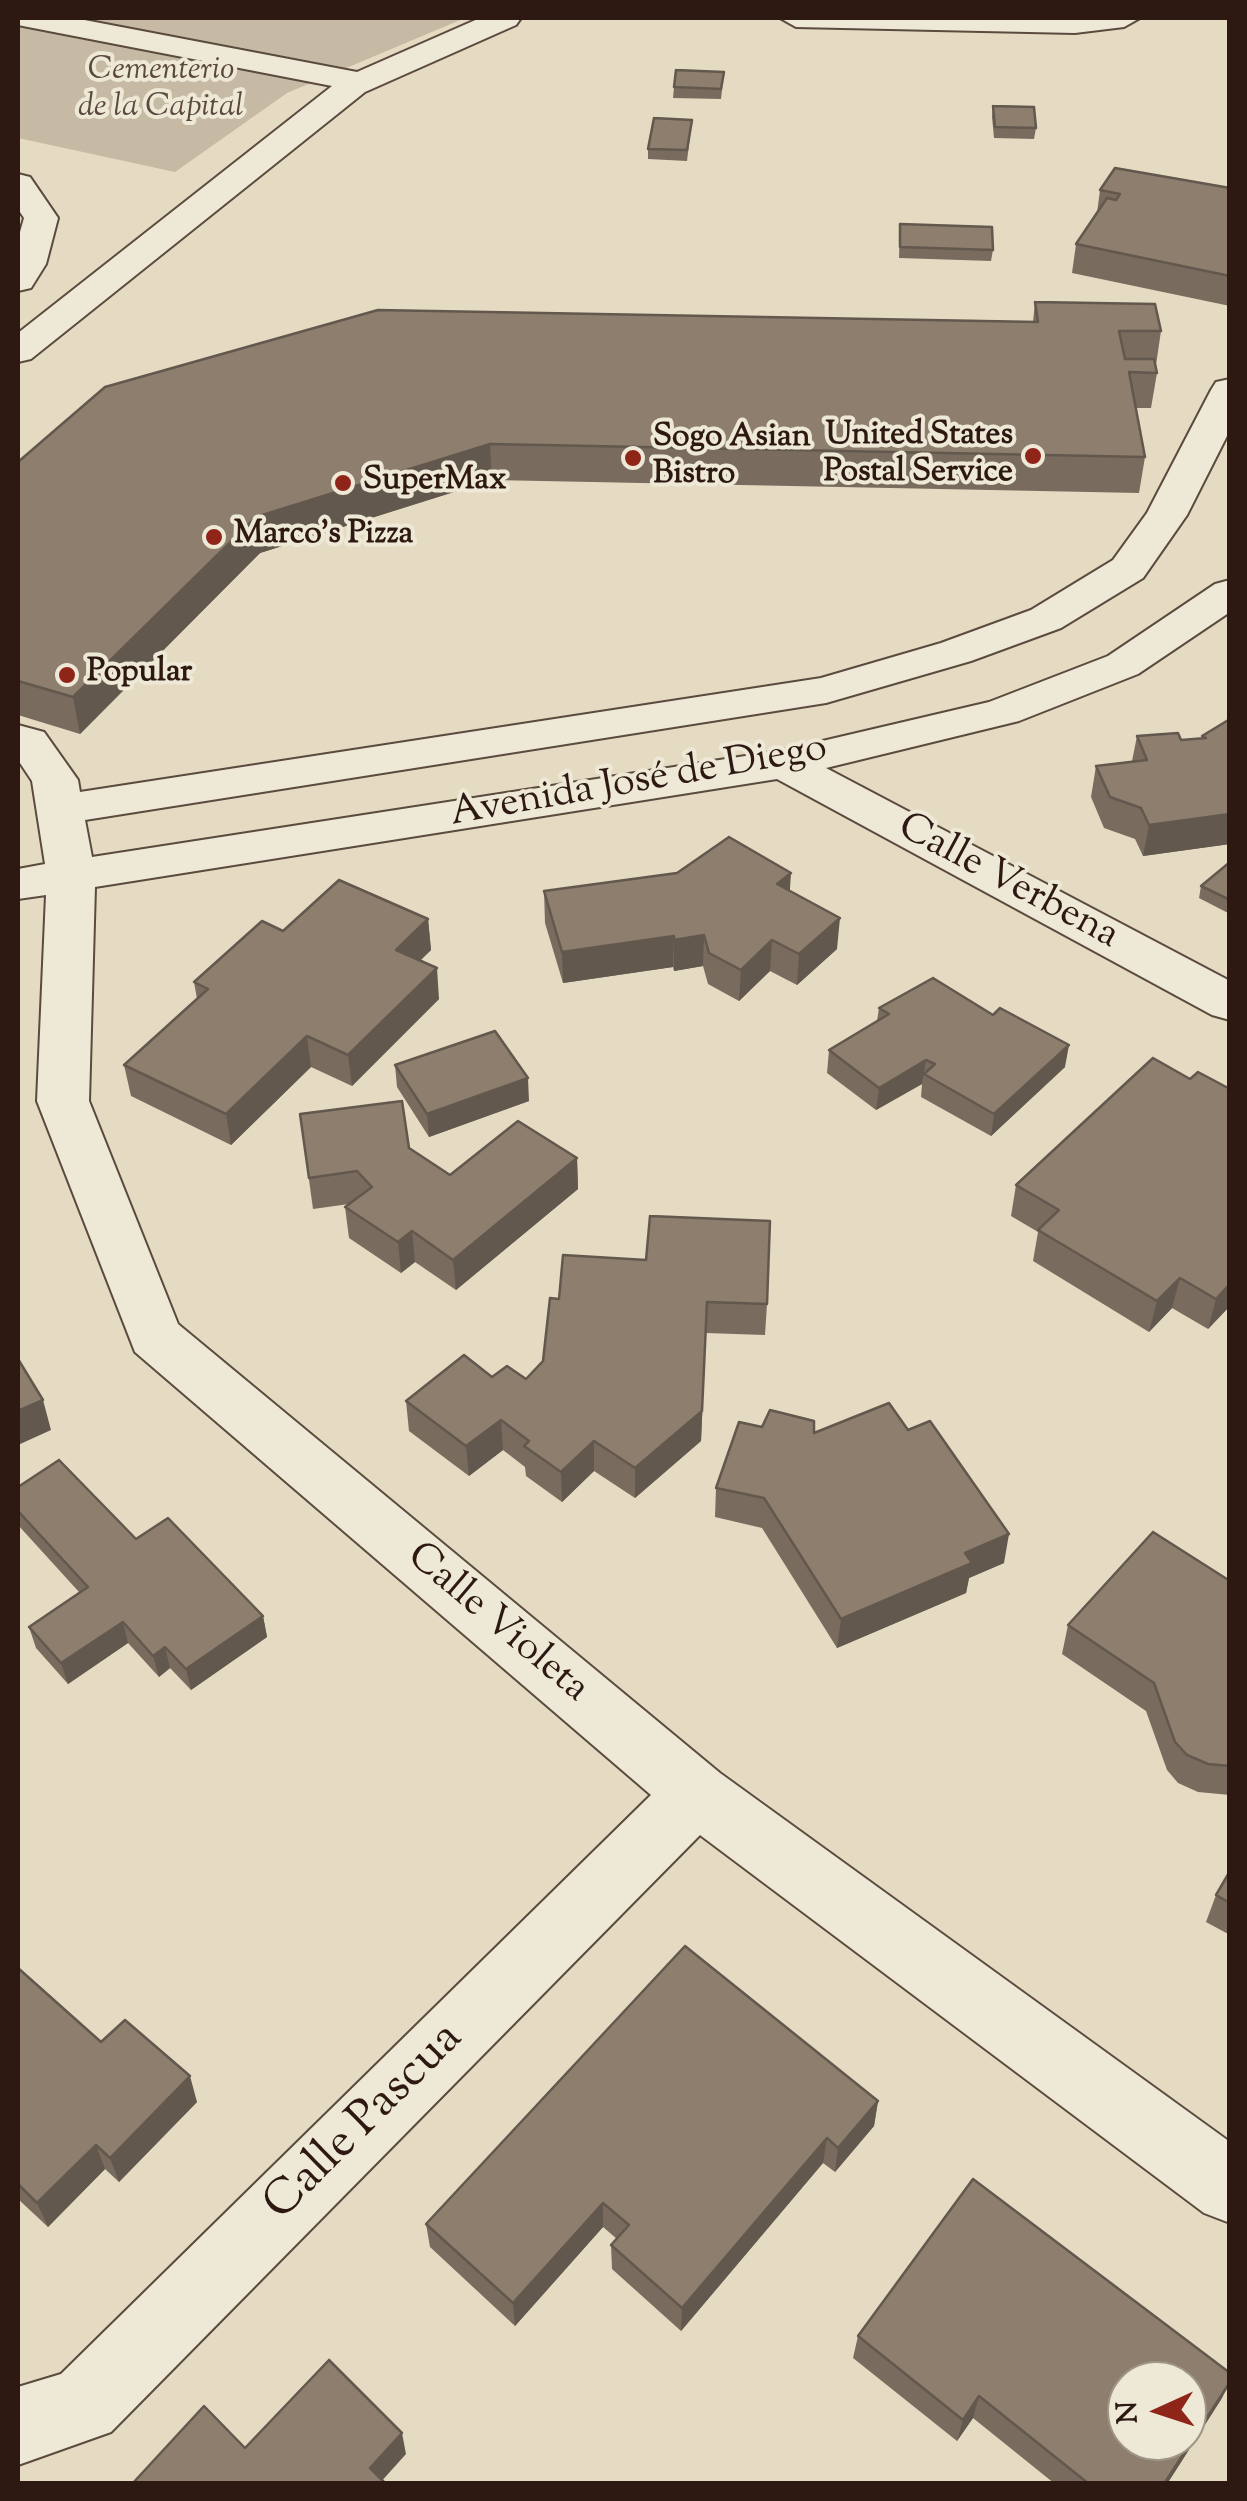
<!DOCTYPE html>
<html>
<head>
<meta charset="utf-8">
<style>
	body { margin:0 }
	#map { position:relative; width:1247px; height:2501px; overflow:hidden; background:#e5dbc2; font-family:"Sorts Mill Goudy",serif }
	canvas { display:block }
	.frame { position:absolute; inset:0; border:20px solid #2d1912; pointer-events:none }
	.north { position:absolute; left:1107px; top:2361px; width:100px; height:100px; box-sizing:border-box; background:#eee8d7; border:2px solid #a19588; border-radius:50%; rotate:267deg; font-size:28px; font-weight:700; line-height:40px; text-align:center; color:#2d1912 }
	.north::after { content:''; display:block; margin:auto; width:35px; height:45px; background:#8f2418; clip-path:polygon(50% 0,100% 100%,50% 72%,0 100%) }
</style>
</head>
<body>
<div id="map">
<canvas width="1247" height="2501"></canvas>
<div class="frame"></div>
<div class="north">N</div>
</div>
<script>
const g = document.querySelector('canvas').getContext('2d');
g.lineJoin = 'round';
function fillPath(path, color) {
  g.fillStyle = color;
  g.fill(path, 'evenodd');
}
function toPath(rows) {
  const path = new Path2D();
  for (const r of rows) {
    path.moveTo(r[0], r[1]);
    for (let i = 2; i < r.length; i += 2) path.lineTo(r[i], r[i + 1]);
  }
  return path;
}
function stroke(path, color, width, dash) {
  g.strokeStyle = color;
  g.lineWidth = width;
  g.lineCap = dash ? 'butt' : 'round';
  g.setLineDash(dash || []);
  g.stroke(path);
}
function write(font, color, halo, rows, align = 'center') {
  g.font = font + ' "Sorts Mill Goudy",serif';
  g.lineWidth = 8;
  g.setLineDash([]);
  g.textBaseline = 'middle';
  g.strokeStyle = halo;
  g.fillStyle = color;
  for (const [text, x, y, turn = 0] of rows) {
    g.save();
    g.translate(x, y);
    g.rotate((+turn || 0) * Math.PI / 180);
    g.textAlign = isNaN(turn) ? turn : align;
    if (halo) g.strokeText(text, 0, 0);
    g.fillText(text, 0, 0);
    g.restore();
  }
}
fillPath(toPath([
	[18,18,465,18,287,93,175,172,18,138]
]), '#c6baa4');
const minor = toPath([
	[18,18,74,18,357,72,480,18,521,18,516,25,365,92,31,359,18,362,18,333,332,86,28,27,18,25,18,18],
	[780,18,1140,18,1124,27,1075,33,796,27,780,18],
	[18,174,30,177,58,218,46,264,31,288,18,291,18,239,24,218,18,209,18,174],
	[1230,379,1230,430,1187,515,1143,578,1061,628,971,661,826,703,85,820,92,857,784,750,989,702,1108,656,1215,584,1230,580,1230,612,1138,674,1019,721,826,768,1230,981,1230,1020,1212,1015,777,779,95,887,89,1101,178,1324,720,1773,1230,2142,1230,2223,1204,2213,700,1835,111,2432,18,2465,18,2387,61,2374,651,1795,135,1352,37,1101,46,895,18,899,18,869,45,864,32,781,18,760,18,725,44,732,78,780,80,792,821,678,941,643,1031,610,1113,560,1147,513,1211,390,1216,382,1230,379]
]);
stroke(minor, '#5b4a3e', 4);
fillPath(minor, '#eee8d7');
fillPath(toPath([
	[724,72,721,99,673,98,674,87],
	[993,106,1036,128,1034,139,994,138,992,117],
	[692,120,687,161,648,159,648,149],
	[1230,188,1230,306,1072,273,1076,244,1097,213,1100,190],
	[900,224,993,250,991,261,899,258],
	[1035,302,1161,331,1156,365,1157,373,1151,408,1135,408,1145,457,1139,493,492,480,260,553,80,734,18,715,18,462,1033,322],
	[1230,709,1230,844,1143,856,1135,839,1104,828,1091,797,1096,766,1132,761,1137,736,1181,740,1202,738,1202,736,1227,720],
	[1230,862,1230,914,1199,898,1201,886],
	[544,891,790,891,837,949,797,985,770,971,739,1001,708,984,703,966,674,971,673,967,563,983,545,923],
	[428,919,431,950,420,961,439,999,352,1086,311,1067,231,1145,131,1096,124,1065,197,999,194,982,283,931],
	[879,1008,1065,1067,991,1136,921,1097,922,1084,876,1110,827,1073,829,1050,877,1021],
	[395,1065,529,1101,429,1137,397,1087],
	[300,1114,409,1148,450,1175,577,1158,578,1189,456,1290,415,1262,401,1273,349,1238,345,1207,349,1204,313,1209],
	[1016,1185,1230,1306,1208,1329,1172,1308,1149,1332,1033,1261,1038,1232,1011,1216],
	[550,1298,767,1304,765,1335,706,1333,701,1441,635,1498,594,1471,562,1502,526,1476,525,1467,503,1450,469,1476,409,1431,406,1401,492,1377,526,1379,543,1361],
	[762,1427,1004,1563,969,1578,966,1593,837,1648,762,1528,715,1517,716,1488],
	[18,1511,136,1539,263,1616,267,1637,191,1690,170,1668,159,1677,128,1643,68,1684,36,1648,29,1627,79,1592,18,1525],
	[1230,1581,1230,1795,1198,1792,1178,1783,1167,1770,1146,1711,1062,1654,1068,1625],
	[1230,1871,1230,1935,1206,1922,1216,1895],
	[18,1968,101,2042,197,2102,119,2182,105,2169,48,2227,18,2199],
	[878,2101,874,2126,835,2172,823,2163,681,2331,612,2269,611,2245,617,2239,603,2227,515,2326,430,2247,426,2224],
	[858,2336,1222,2398,1167,2484,1055,2484,973,2418,957,2441,853,2358]
]), '#796c5f');
fillPath(toPath([
	[490,444,492,480,260,553,80,734,73,697,256,517],
	[1230,814,1230,844,1143,856,1149,825],
	[791,873,789,904,777,884],
	[840,918,837,949,797,985,799,954],
	[428,919,431,950,398,981,396,950],
	[704,935,703,966,674,971,674,940],
	[674,936,673,967,563,983,562,952],
	[772,940,770,971,739,1001,741,970],
	[437,968,439,999,352,1086,348,1055],
	[307,1036,311,1067,231,1145,226,1114],
	[1069,1045,1065,1067,991,1136,994,1114],
	[926,1060,922,1084,876,1110,879,1088],
	[528,1078,529,1101,429,1137,427,1114],
	[577,1158,578,1189,456,1290,453,1260],
	[412,1231,415,1262,401,1273,398,1242],
	[1180,1278,1172,1308,1149,1332,1157,1301],
	[1230,1284,1230,1306,1208,1329,1216,1299],
	[707,1302,701,1441,635,1498,635,1468],
	[43,1400,51,1430,18,1445,18,1411],
	[501,1420,503,1450,469,1476,466,1446],
	[594,1441,594,1471,562,1502,561,1472],
	[1009,1534,1004,1563,969,1578,966,1593,837,1648,841,1619,965,1553],
	[263,1616,267,1637,191,1690,186,1669],
	[123,1622,128,1643,68,1684,61,1663],
	[165,1647,170,1668,159,1677,153,1656],
	[190,2076,197,2102,119,2182,110,2158],
	[878,2101,874,2126,835,2172,838,2148],
	[827,2138,823,2163,681,2331,682,2308],
	[96,2145,105,2169,48,2227,37,2203],
	[603,2203,603,2227,515,2326,513,2303],
	[1230,2382,1222,2398,1167,2484,1164,2484],
	[979,2396,973,2418,957,2441,963,2420],
	[402,2433,406,2454,379,2484,370,2468]
]), '#63584d');
const building = toPath([
	[676,70,724,72,721,89,674,87,676,70],
	[993,106,1034,107,1036,128,995,127,993,106],
	[654,118,692,120,687,150,648,149,654,118],
	[1115,168,1230,188,1230,276,1076,244,1107,198,1116,200,1120,194,1100,190,1115,168],
	[900,224,992,227,993,250,900,247,900,224],
	[1035,302,1155,304,1161,331,1119,331,1125,359,1154,359,1157,373,1129,372,1145,457,490,444,256,517,73,697,18,681,18,462,105,387,378,310,1038,322,1035,302],
	[1230,719,1230,814,1149,825,1141,808,1110,797,1096,766,1147,760,1137,736,1178,733,1181,740,1206,738,1202,736,1230,719],
	[729,837,791,873,777,884,840,918,799,954,772,940,741,970,709,953,704,935,674,940,674,936,562,952,544,891,677,873,729,837],
	[1230,862,1230,900,1201,886,1230,862],
	[339,880,428,919,396,950,437,968,348,1055,307,1036,226,1114,124,1065,208,989,194,982,262,921,283,931,339,880],
	[933,978,993,1015,1000,1008,1069,1045,994,1114,924,1074,935,1064,926,1060,879,1088,829,1050,889,1014,879,1008,933,978],
	[495,1031,528,1078,427,1114,395,1065,495,1031],
	[1153,1058,1190,1079,1198,1072,1230,1089,1230,1284,1216,1299,1180,1278,1157,1301,1038,1230,1059,1210,1016,1185,1153,1058],
	[402,1101,409,1148,450,1175,518,1121,577,1158,453,1260,412,1231,398,1242,345,1207,372,1187,357,1171,309,1178,300,1114,402,1101],
	[650,1216,770,1221,767,1304,707,1302,702,1411,635,1468,594,1441,561,1472,524,1446,529,1441,501,1420,466,1446,406,1401,464,1355,492,1377,507,1366,526,1379,543,1361,550,1298,559,1299,563,1255,646,1260,650,1216],
	[18,1359,43,1400,18,1411,18,1359],
	[889,1403,908,1430,930,1421,1009,1534,965,1553,972,1563,841,1619,764,1498,716,1488,739,1422,762,1427,770,1410,814,1421,814,1433,889,1403],
	[59,1460,136,1539,168,1518,263,1616,186,1669,165,1647,153,1656,123,1622,61,1663,29,1627,88,1587,18,1511,18,1487,59,1460],
	[1153,1532,1230,1581,1230,1766,1208,1764,1187,1755,1175,1742,1154,1683,1068,1625,1153,1532],
	[1230,1871,1230,1903,1216,1895,1230,1871],
	[685,1946,878,2101,838,2148,827,2138,682,2308,611,2245,629,2225,603,2203,513,2303,426,2224,685,1946],
	[18,1968,101,2042,125,2020,190,2076,110,2158,96,2145,37,2203,18,2184,18,1968],
	[973,2179,1230,2373,1230,2382,1164,2484,1089,2484,979,2396,963,2420,858,2336,973,2179],
	[1127,2381,1187,2381,1187,2441,1127,2441,1127,2381],
	[329,2360,402,2433,370,2468,386,2484,132,2484,204,2406,245,2448,329,2360]
]);
fillPath(building, '#8d7e6e');
stroke(building, '#63584d', 2.5);
for (const [x, y, r, color] of [
	[1033,456,10,"#8f2418"],
	[633,458,10,"#8f2418"],
	[343,483,10,"#8f2418"],
	[214,537,10,"#8f2418"],
	[67,675,10,"#8f2418"]
]) {
  const dot = new Path2D();
  dot.arc(x, y, r, 0, 2 * Math.PI);
  g.fillStyle = color;
  g.fill(dot);
  stroke(dot, '#eee8d7', 4);
}
write('italic 32px', '#5b493e', '#eee8d7', [
	["Cementerio",161,73],
	["de la Capital",161,110]
]);
write('bold 32px', '#2d1912', '#eee8d7', [
	["United States",1013,438,"right"],
	["Postal Service",1013,475,"right"],
	["Sogo Asian",653,440],
	["Bistro",653,477],
	["SuperMax",363,483],
	["Marco's Pizza",234,537],
	["Popular",87,675]
], 'left');
write('40px', '#2d1912', '#eee8d7', [
	["Avenida José de Diego",639,784,-10],
	["Calle Verbena",1007,884,28],
	["Calle Violeta",496,1625,40]
]);
write('48px', '#2d1912', '#eee8d7', [
	["Calle Pascua",366,2124,-45]
]);
</script>
</body>
</html>
